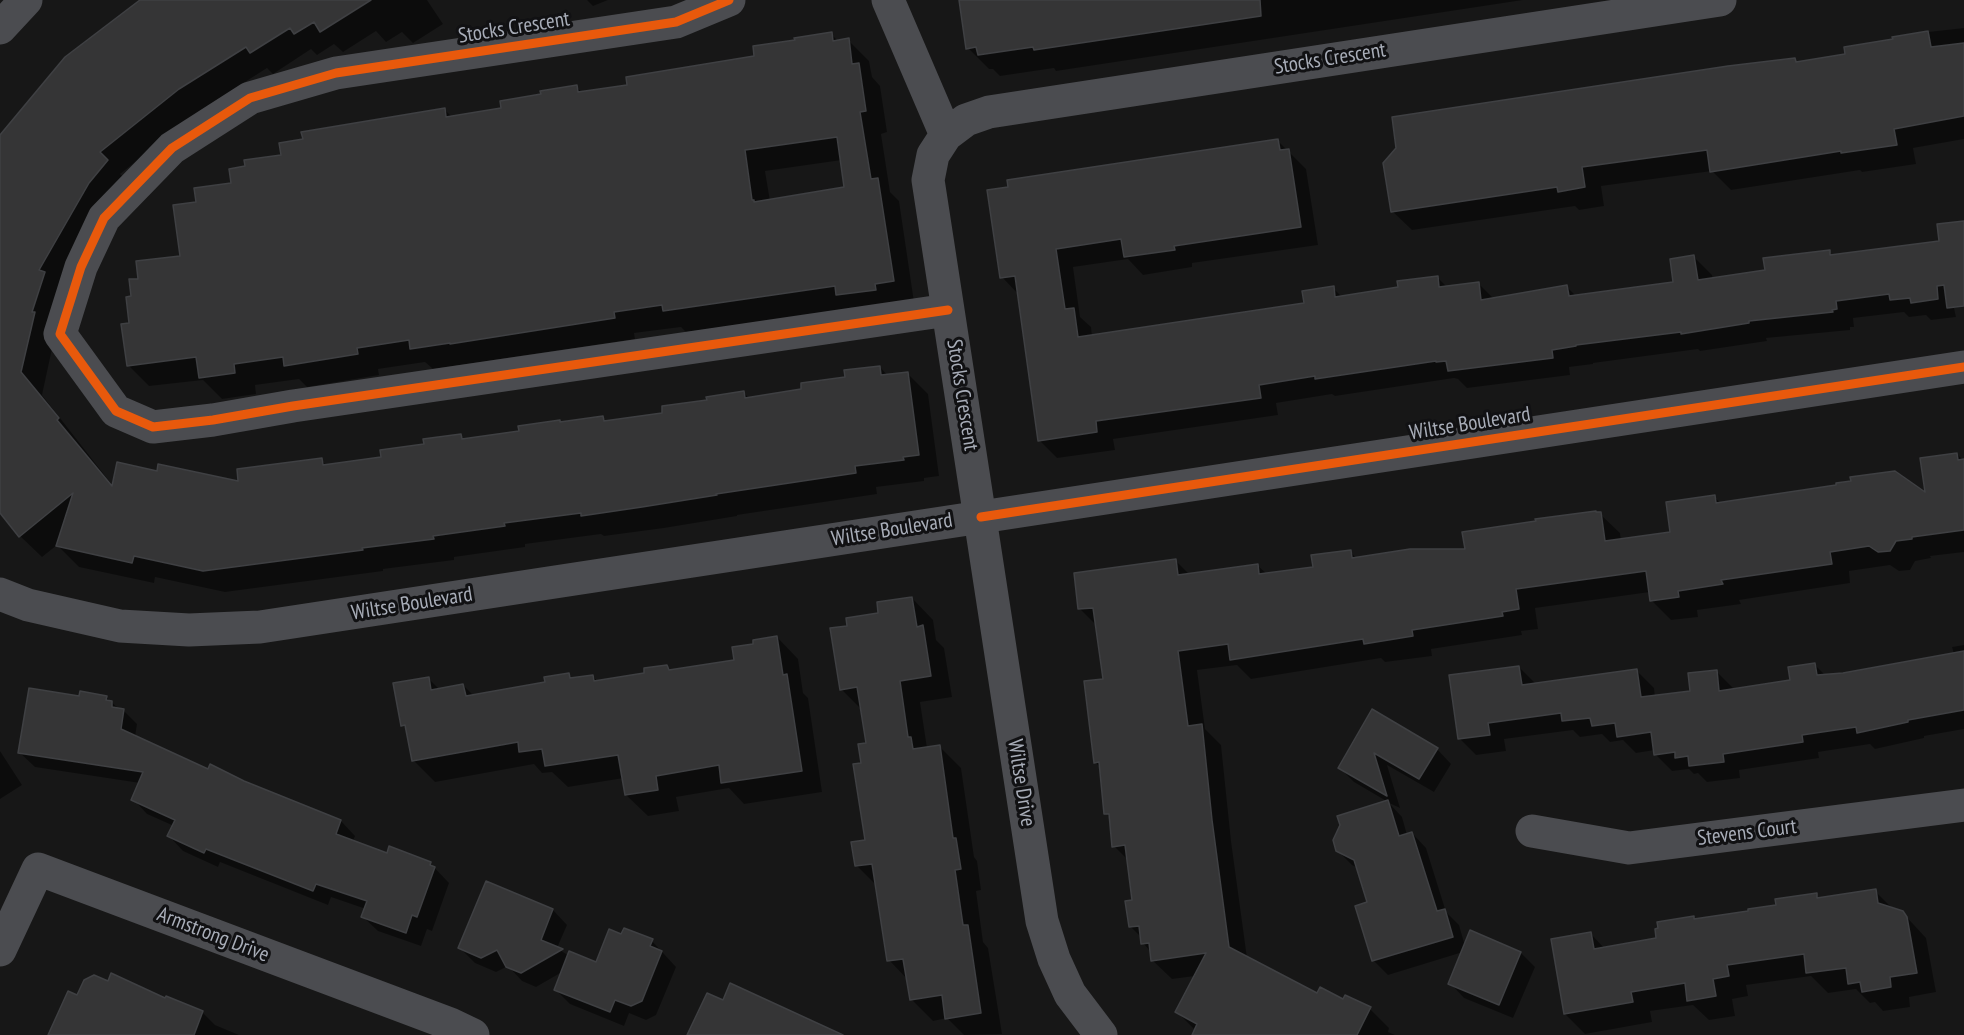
<!DOCTYPE html>
<html>
<head>
<meta charset="utf-8">
<style>
	body { margin:0 }
	canvas { display:block; background:#171717 }
</style>
</head>
<body>
<canvas width="1964" height="1035"></canvas>
<script>
const g = document.querySelector('canvas').getContext('2d');
g.lineJoin = 'round';
function fillPath(path, color) {
  g.fillStyle = color;
  g.fill(path, 'evenodd');
}
function toPath(rows) {
  const path = new Path2D();
  for (const r of rows) {
    path.moveTo(r[0], r[1]);
    for (let i = 2; i < r.length; i += 2) path.lineTo(r[i], r[i + 1]);
  }
  return path;
}
function stroke(path, color, width, dash) {
  g.strokeStyle = color;
  g.lineWidth = width;
  g.lineCap = dash ? 'butt' : 'round';
  g.setLineDash(dash || []);
  g.stroke(path);
}
function write(font, color, halo, rows, align = 'center') {
  g.font = font + ' "PT Sans Narrow",sans-serif';
  g.lineWidth = 6;
  g.setLineDash([]);
  g.textBaseline = 'middle';
  g.strokeStyle = halo;
  g.fillStyle = color;
  for (const [text, x, y, turn = 0] of rows) {
    g.save();
    g.translate(x, y);
    g.rotate((+turn || 0) * Math.PI / 180);
    g.textAlign = isNaN(turn) ? turn : align;
    if (halo) g.strokeText(text, 0, 0);
    g.fillText(text, 0, 0);
    g.restore();
  }
}
fillPath(toPath([
	[143,0,427,0,443,24,413,43,402,32,386,42,376,31,343,52,334,44,317,55,311,49,273,74,267,68,201,110,120,174,129,182,55,335,42,395,113,486,158,473,240,483,321,460,327,466,383,458,460,435,465,440,521,433,561,424,602,417,607,422,664,414,744,393,750,399,803,390,880,367,888,376,907,373,928,394,939,476,924,478,924,481,876,487,877,494,737,515,737,516,664,528,604,536,601,534,525,544,525,547,454,557,454,560,383,569,383,571,225,592,155,577,154,583,79,567,57,545,42,557,20,536,0,511,0,137],
	[587,0,608,0,593,6],
	[961,0,1523,0,1056,71,1054,68,1000,76,993,69,989,69,968,48],
	[1964,28,1964,139,1913,148,1916,164,1862,172,1860,170,1731,190,1712,171,1601,186,1604,206,1579,210,1575,206,1412,230,1392,211,1795,60,1798,63,1847,55,1928,32],
	[831,34,839,42,848,40,869,61,872,77,880,86,887,132,881,134,890,192,899,201,914,302,686,332,681,327,634,333,635,339,433,369,425,362,378,369,379,375,307,387,299,379,255,385,256,394,222,399,203,380,149,386,128,365,132,298,140,280,182,257,198,204,282,157,445,110,452,117,503,109,576,87,583,93,629,87,756,58],
	[842,160,846,189,770,201,765,171],
	[1278,141,1306,169,1318,245,1192,263,1192,267,1143,275,1128,259,1073,267,1080,317,1091,327,1092,336,1305,304,1333,288,1342,297,1399,288,1437,277,1447,287,1478,283,1494,299,1567,287,1576,296,1675,283,1694,257,1712,275,1713,280,1767,271,1829,252,1833,256,1941,242,1964,223,1964,307,1954,308,1956,317,1931,320,1926,315,1909,317,1904,312,1853,318,1854,327,1850,327,1850,330,1766,338,1767,341,1700,351,1698,349,1593,363,1593,364,1569,367,1570,375,1467,388,1458,379,1454,378,1335,396,1332,394,1276,403,1278,415,1113,439,1115,450,1057,458,1039,440,1019,295,1002,277,989,192],
	[1957,454,1964,461,1964,552,1930,556,1931,558,1915,561,1910,570,1899,571,1890,565,1849,571,1850,583,1739,600,1741,604,1697,610,1698,617,1671,620,1652,601,1650,592,1535,608,1538,629,1521,631,1522,635,1431,649,1432,656,1385,662,1381,658,1251,679,1237,665,1197,670,1205,729,1221,745,1231,841,1247,958,1318,995,1370,1009,1389,1028,1388,1032,1395,1035,1200,1035,1177,1012,1195,976,1172,979,1152,960,1151,952,1143,943,1142,938,1130,926,1134,902,1128,860,1114,846,1111,819,1106,813,1101,768,1095,762,1105,680,1097,626,1080,609,1176,561,1190,575,1257,565,1267,574,1315,568,1350,551,1357,559,1467,551,1600,514,1620,533,1621,541,1671,534,1714,497,1722,504,1927,495],
	[912,598,933,620,936,640,944,648,952,697,920,702,927,748,940,747,961,768,974,857,977,861,981,890,976,891,983,942,988,948,1002,1034,964,1035,947,1018,933,1021,911,999,908,980,889,960,877,886,857,866,866,841,863,764,868,744,863,711,841,689,849,627],
	[777,637,798,659,803,693,808,698,822,792,744,804,729,788,676,797,679,811,648,816,626,795,624,778,568,787,552,772,542,773,534,764,435,782,413,760,408,730,403,725,429,679,440,690,463,685,474,696,547,683,569,675,573,679,593,676,598,682,646,674,667,666,672,671,736,662,755,645],
	[1964,645,1964,729,1924,736,1924,738,1875,749,1870,744,1818,752,1819,758,1739,770,1740,778,1707,782,1698,773,1694,774,1689,769,1672,771,1655,754,1655,750,1636,753,1623,740,1610,742,1602,734,1580,737,1573,730,1504,739,1506,751,1476,755,1459,738,1519,667,1536,684,1637,671,1654,688,1655,697,1692,692,1716,671,1733,688,1734,690,1791,681,1815,665,1826,676,1843,675,1954,654,1952,647],
	[106,697,119,709,123,710,137,724,135,737,208,771,244,783,341,821,355,836,353,841,388,855,430,863,449,883,432,931,427,929,421,946,378,931,363,917,366,909,331,897,328,905,220,862,218,867,183,851,169,836,174,826,147,814,133,799,140,783,35,767,20,753,81,698],
	[1373,711,1437,749,1451,764,1434,792,1387,765,1400,808,1389,803,1402,817,1407,835,1412,833,1426,848,1446,912,1459,925,1465,946,1521,953,1535,967,1513,1018,1464,998,1450,983,1463,952,1388,975,1374,961,1357,907,1369,903,1358,868,1352,865,1337,850,1388,802,1354,782,1339,767],
	[0,751,22,785,0,799],
	[487,883,553,910,567,925,557,948,569,956,597,964,622,936,652,941,676,967,656,1015,646,1020,629,1013,624,1026,570,1004,555,989,562,972,536,987,522,981,508,966,496,972,475,963,460,948],
	[1875,891,1894,910,1902,912,1926,938,1936,992,1909,997,1910,1007,1883,1011,1875,1002,1870,1003,1856,989,1828,993,1811,976,1746,985,1748,996,1732,999,1735,1016,1709,1020,1693,1005,1650,1011,1652,1022,1585,1034,1565,1014,1591,934,1605,949,1658,939,1693,917,1696,920,1778,906,1816,895,1820,899],
	[77,997,166,1000,202,1012,215,1025,239,1035,58,1035]
]), '#0007');
const building = toPath([
	[140,0,371,0,320,32,314,22,294,34,290,28,250,53,246,47,179,89,100,152,108,160,89,183,39,270,45,272,32,312,35,312,21,372,59,418,57,420,112,486,117,462,157,471,158,464,238,481,237,469,322,458,323,465,381,457,380,450,424,444,423,439,461,434,462,439,519,431,518,426,560,420,560,422,603,416,604,421,662,413,662,406,707,400,706,397,744,391,745,398,801,389,801,383,845,377,844,370,880,366,881,375,908,372,919,455,903,457,904,460,855,466,856,473,716,494,717,495,642,507,581,516,581,513,504,523,505,526,433,536,434,539,362,548,363,550,203,571,134,556,132,563,56,546,73,493,19,537,0,513,0,135,65,57,140,0],
	[959,0,1260,0,1261,16,1034,50,1033,47,978,55,976,47,966,49,959,0],
	[1928,31,1931,47,1964,43,1964,116,1894,129,1897,145,1841,153,1841,151,1710,172,1707,150,1582,167,1585,187,1558,192,1557,187,1391,212,1383,163,1396,148,1392,117,1728,66,1795,58,1796,62,1845,54,1844,47,1893,39,1892,37,1928,31],
	[832,32,833,41,849,38,852,64,859,63,866,111,860,112,871,179,878,178,894,281,875,284,876,290,836,295,835,286,663,311,662,305,614,312,615,318,450,344,450,343,410,349,409,340,357,348,358,354,284,366,283,357,234,364,235,373,199,378,196,357,127,366,121,324,129,323,126,297,131,296,129,279,138,279,136,261,180,256,173,205,196,202,194,188,231,183,229,169,245,166,244,160,281,155,279,143,303,139,301,132,445,108,446,117,501,108,500,101,541,94,540,91,577,85,578,92,627,85,626,77,754,56,753,46,795,40,794,38,832,32],
	[837,137,844,187,754,202,754,200,752,200,745,150,837,137],
	[1278,139,1280,150,1289,149,1301,227,1174,246,1175,250,1124,257,1121,239,1056,249,1065,309,1074,308,1078,337,1304,303,1302,291,1334,286,1335,297,1398,287,1397,281,1438,276,1439,287,1479,282,1481,300,1567,285,1569,296,1673,282,1670,259,1694,255,1698,280,1765,270,1763,258,1830,250,1830,255,1939,241,1937,224,1964,221,1964,306,1947,308,1944,285,1937,286,1938,299,1911,303,1910,298,1890,300,1889,294,1836,301,1837,309,1832,310,1833,312,1749,321,1749,323,1681,334,1681,332,1576,345,1576,346,1552,350,1553,358,1448,371,1446,361,1436,362,1436,361,1315,379,1315,376,1259,385,1261,398,1096,421,1097,432,1038,441,1015,276,1000,278,987,190,1008,187,1007,180,1278,139],
	[1957,453,1958,460,1964,459,1964,530,1912,537,1912,539,1896,541,1890,551,1878,552,1869,546,1830,552,1832,564,1721,580,1723,584,1678,591,1679,597,1650,601,1646,571,1516,589,1519,609,1502,612,1503,616,1412,630,1413,636,1364,644,1363,639,1230,660,1228,644,1178,651,1188,726,1202,724,1212,820,1229,947,1317,993,1320,987,1343,999,1345,995,1371,1007,1357,1035,1192,1035,1197,1024,1175,1012,1206,953,1151,961,1149,943,1141,944,1139,926,1129,927,1125,901,1132,900,1125,845,1112,847,1109,814,1104,814,1099,762,1094,763,1084,681,1103,679,1093,608,1078,609,1074,573,1176,559,1178,575,1258,564,1259,574,1313,567,1311,555,1351,550,1352,558,1410,549,1465,549,1462,532,1536,521,1535,519,1596,511,1596,512,1601,512,1605,541,1670,532,1666,502,1715,495,1716,503,1836,485,1836,483,1851,481,1850,477,1895,471,1925,492,1920,458,1957,453],
	[912,597,917,627,923,625,931,676,900,681,908,737,911,737,913,749,940,745,953,838,956,838,961,869,955,870,963,925,968,925,981,1013,945,1019,942,995,910,1000,903,959,887,961,872,864,855,866,851,842,865,840,853,764,861,763,858,744,866,743,857,687,840,690,830,628,847,626,846,618,878,613,877,602,912,597],
	[777,636,783,675,787,674,802,771,721,783,719,765,656,776,658,790,625,795,618,755,545,766,542,749,519,752,518,742,412,761,405,725,401,726,393,683,429,677,431,690,463,684,466,696,545,682,544,677,569,673,570,678,593,675,594,681,644,673,644,668,667,665,669,670,734,660,732,647,753,644,753,640,777,636],
	[1964,651,1964,710,1908,720,1908,722,1857,733,1856,727,1802,735,1803,742,1723,754,1724,762,1689,766,1688,756,1675,758,1675,752,1654,755,1651,732,1617,737,1615,723,1592,726,1590,718,1562,721,1561,713,1488,723,1490,735,1458,739,1449,675,1519,666,1522,685,1637,669,1641,697,1690,691,1688,673,1717,670,1719,691,1790,680,1788,667,1815,663,1817,675,1843,673,1964,651],
	[29,688,79,696,80,691,107,696,106,700,112,701,112,707,124,709,121,729,208,769,210,764,244,781,341,820,336,834,387,853,389,846,431,862,430,865,435,867,417,917,412,915,406,933,361,917,367,901,316,884,313,891,206,849,204,853,167,836,175,820,131,800,143,772,18,753,29,688],
	[1372,709,1438,748,1419,779,1374,753,1387,796,1338,768,1372,709],
	[1388,800,1399,836,1412,832,1437,911,1445,909,1453,937,1372,961,1355,906,1367,902,1354,860,1336,851,1333,840,1340,825,1337,816,1388,800],
	[486,881,553,909,541,940,563,949,521,973,506,967,497,950,481,958,458,948,486,881],
	[1876,889,1878,903,1903,911,1907,917,1917,973,1890,977,1891,987,1862,992,1860,982,1848,984,1846,968,1806,973,1804,954,1727,965,1729,976,1713,979,1716,996,1687,1001,1685,983,1631,992,1633,1002,1564,1014,1551,939,1591,932,1594,949,1656,938,1655,929,1658,928,1657,922,1694,916,1694,919,1748,911,1748,909,1776,905,1775,899,1817,893,1817,898,1876,889],
	[624,928,653,939,650,946,662,951,642,1001,631,1006,615,1000,610,1012,554,990,569,951,596,962,609,929,621,934,624,928],
	[1470,930,1521,952,1499,1005,1448,984,1470,930],
	[111,973,165,998,166,996,203,1011,194,1035,48,1035,68,991,77,995,84,980,94,975,108,981,111,973],
	[730,983,843,1035,687,1035,707,993,723,1000,730,983]
]);
fillPath(building, '#353536');
stroke(building, '#3f4043', 1.5);
stroke(toPath([
	[729,0,676,22,336,73,250,98,172,148,104,218,81,267,60,334,116,411,153,427,213,420,293,406,948,310],
	[888,0,946,135],
	[0,28,26,0],
	[0,594,28,605,120,626,189,630,260,627,1964,367],
	[1532,831,1629,848,1964,805],
	[0,950,38,869,450,1024,473,1035],
	[1101,1035,1070,994,1054,959,1042,921,928,180,933,155,946,135,966,120,989,112,1720,0]
]), '#4b4c50', 33);
stroke(toPath([
	[729,0,676,22,336,73,250,98,172,148,104,218,81,267,60,334,116,411,153,427,213,420,293,406,948,310],
	[981,517,1964,367]
]), '#e8590c', 9);
write('21px', '#a8adb8', '#111113', [
	["Stocks Crescent",514,28,-9],
	["Stocks Crescent",1330,59,-9],
	["Stocks Crescent",962,395,81],
	["Wiltse Boulevard",1470,424,-9],
	["Wiltse Boulevard",892,530,-9],
	["Wiltse Boulevard",412,604,-9],
	["Wiltse Drive",1021,783,81],
	["Stevens Court",1747,833,-7],
	["Armstrong Drive",213,935,21]
]);
</script>
</body>
</html>
